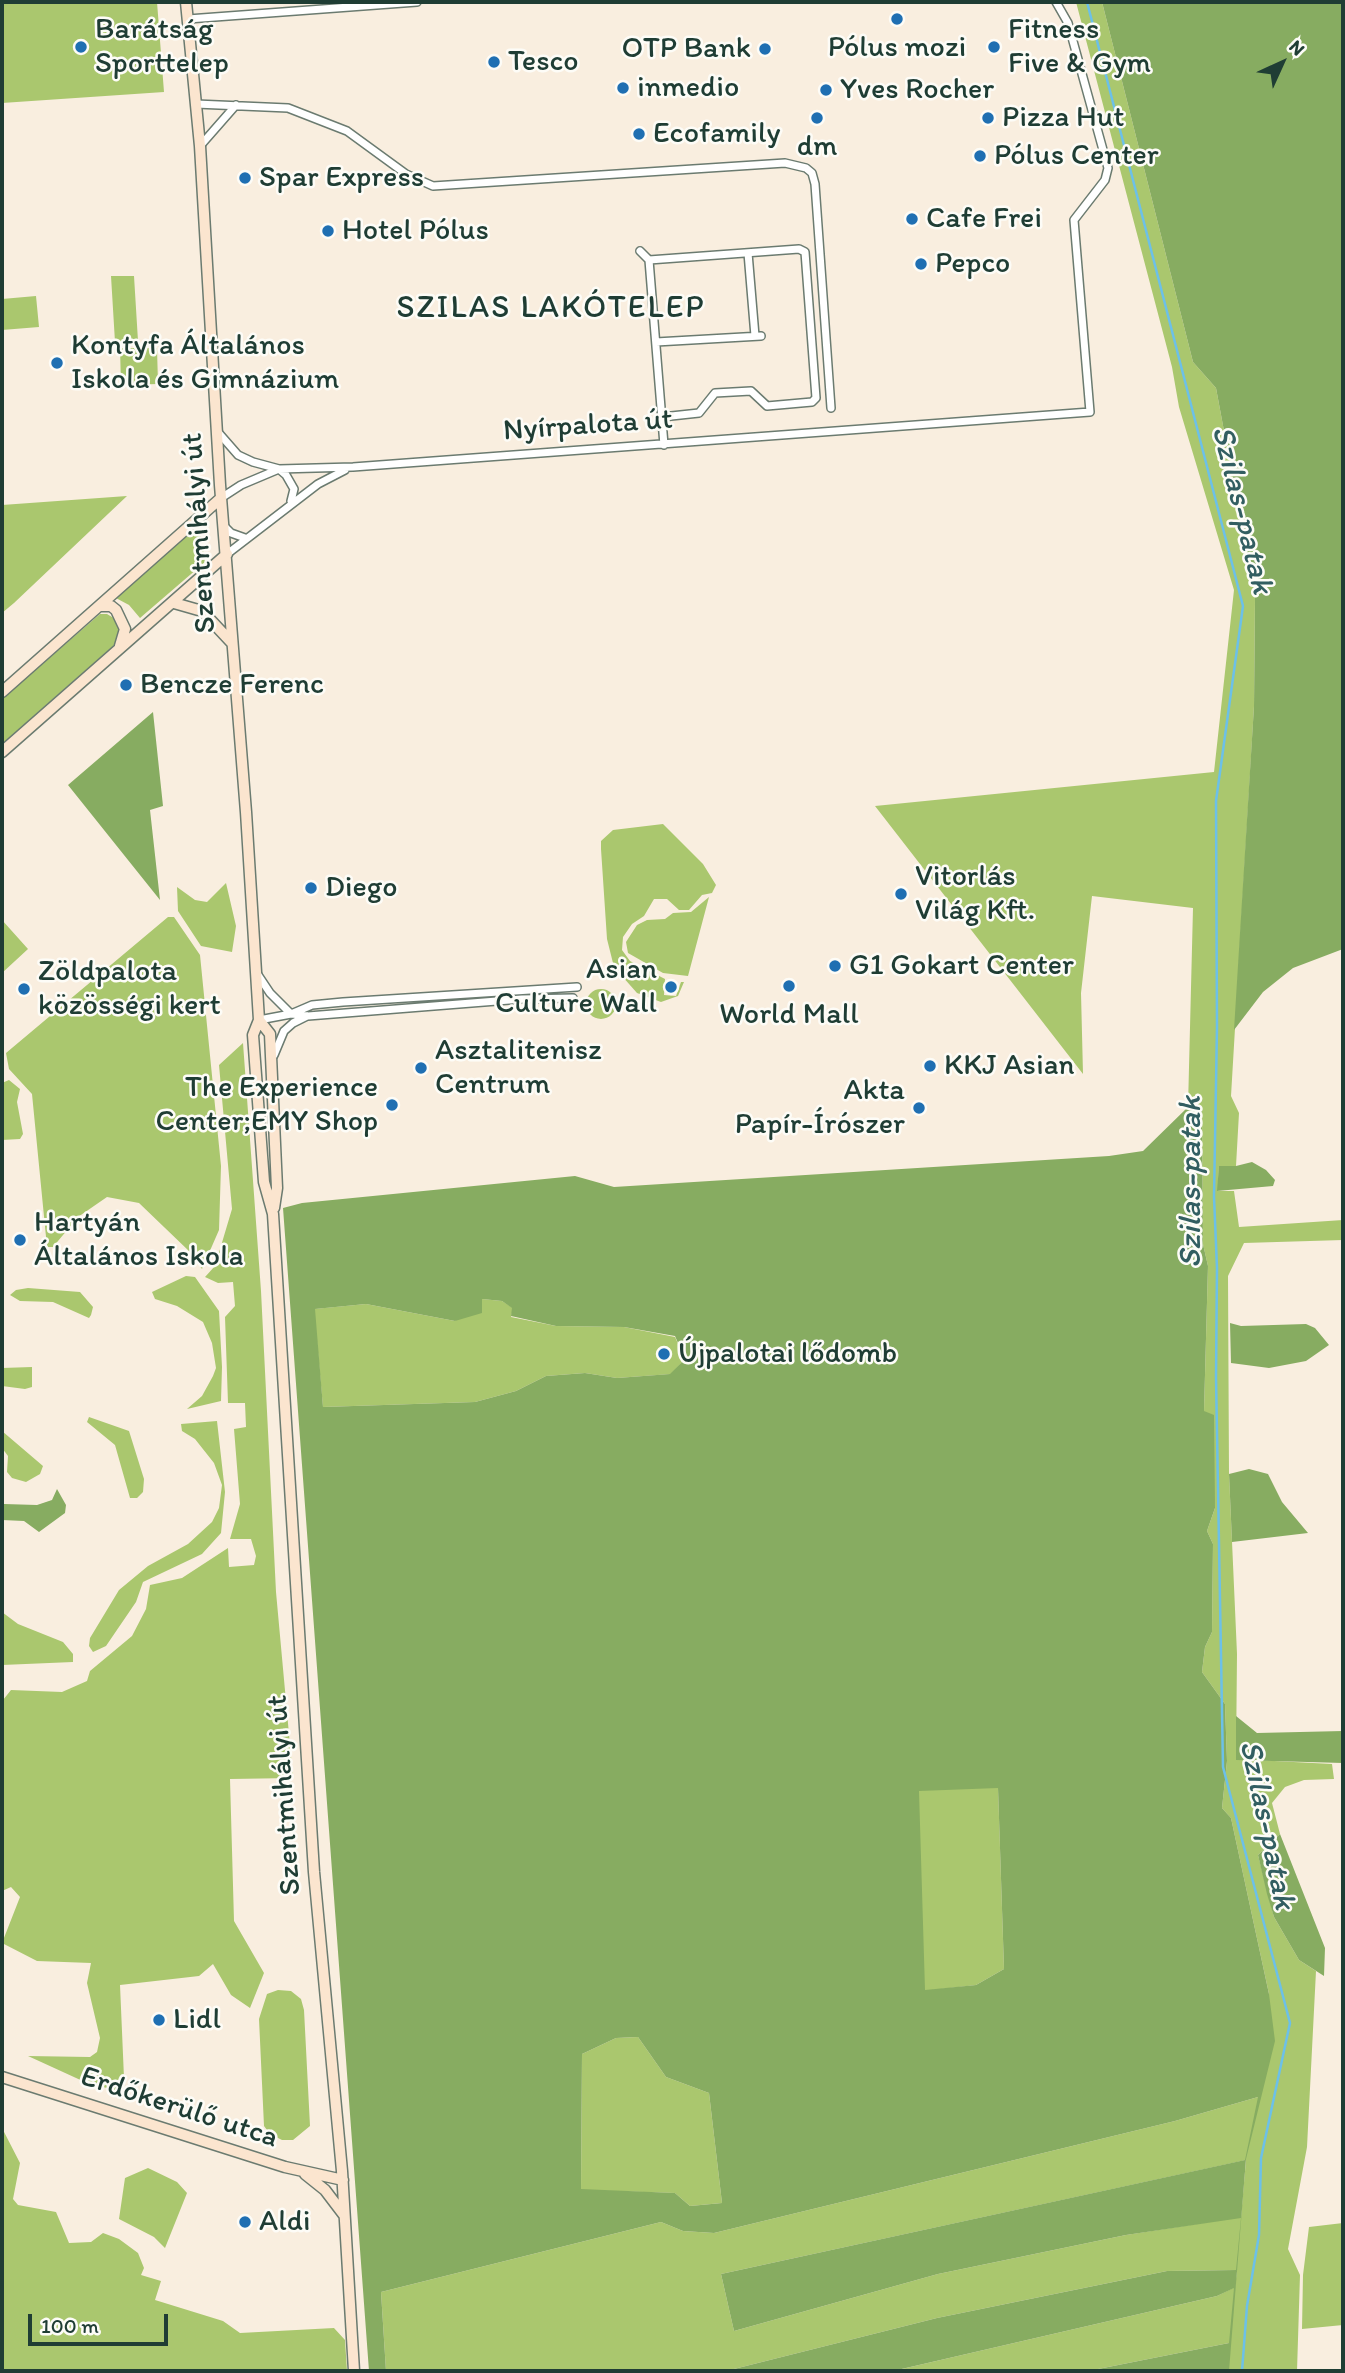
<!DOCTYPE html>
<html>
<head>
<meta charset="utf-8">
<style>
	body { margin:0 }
	#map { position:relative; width:1345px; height:2373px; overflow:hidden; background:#f9eedf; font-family:Itim,sans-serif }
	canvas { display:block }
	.frame { position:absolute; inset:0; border:4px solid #1f3d34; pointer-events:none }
	.north { position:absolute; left:1247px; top:28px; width:70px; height:70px; -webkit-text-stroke:5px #fdfcf7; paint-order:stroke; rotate:45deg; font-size:19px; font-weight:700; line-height:28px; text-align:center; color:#1f3d34 }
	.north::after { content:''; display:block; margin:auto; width:24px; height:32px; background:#1f3d34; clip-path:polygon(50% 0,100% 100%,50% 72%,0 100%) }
	.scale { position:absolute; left:28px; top:2314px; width:140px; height:32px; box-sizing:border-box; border:4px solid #1f3d34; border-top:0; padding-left:9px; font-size:21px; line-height:24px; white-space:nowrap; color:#1f3d34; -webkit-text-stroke:5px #fdfcf7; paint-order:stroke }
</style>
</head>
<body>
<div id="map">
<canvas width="1345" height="2373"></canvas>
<div class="frame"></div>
<div class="north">N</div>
<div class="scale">100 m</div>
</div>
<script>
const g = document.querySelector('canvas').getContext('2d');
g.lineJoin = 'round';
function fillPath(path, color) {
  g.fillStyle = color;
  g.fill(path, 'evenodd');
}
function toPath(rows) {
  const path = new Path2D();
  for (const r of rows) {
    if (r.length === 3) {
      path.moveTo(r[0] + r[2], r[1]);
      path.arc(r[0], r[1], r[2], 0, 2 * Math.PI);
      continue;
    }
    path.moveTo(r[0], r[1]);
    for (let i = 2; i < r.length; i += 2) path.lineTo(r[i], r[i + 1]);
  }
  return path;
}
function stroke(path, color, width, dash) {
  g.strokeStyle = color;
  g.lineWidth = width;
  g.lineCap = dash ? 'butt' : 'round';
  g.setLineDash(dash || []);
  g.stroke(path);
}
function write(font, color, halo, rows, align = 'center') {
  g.font = font + ' Itim,sans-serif';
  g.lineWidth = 5;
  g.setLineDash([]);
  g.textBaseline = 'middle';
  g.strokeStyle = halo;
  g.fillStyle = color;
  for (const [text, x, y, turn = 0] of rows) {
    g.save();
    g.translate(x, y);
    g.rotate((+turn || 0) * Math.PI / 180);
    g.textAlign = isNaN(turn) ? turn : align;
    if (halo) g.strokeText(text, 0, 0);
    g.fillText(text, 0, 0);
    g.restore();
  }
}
fillPath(toPath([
	[2,2,157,2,164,92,2,103],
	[1076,2,1102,2,1193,362,1216,388,1255,597,1254,706,1231,1096,1239,1113,1236,1166,1219,1166,1218,1191,1234,1191,1239,1227,1343,1220,1343,1240,1244,1243,1228,1276,1229,1474,1237,1654,1236,1759,1332,1764,1334,1779,1304,1780,1285,1787,1272,1803,1280,1834,1258,1855,1274,1917,1299,1960,1316,1971,1307,2147,1288,2249,1300,2275,1297,2371,1229,2371,1229,2343,1088,2371,893,2371,1217,2296,1235,2287,1237,2270,1167,2271,937,2318,726,2371,386,2371,381,2292,661,2222,683,2231,714,2233,1175,2121,1258,2097,1259,2100,1269,1994,1231,1818,1222,1808,1227,1761,1225,1704,1202,1672,1205,1647,1212,1632,1213,1544,1207,1531,1215,1508,1204,1411,1208,1266,1203,1244,1202,1107,1188,1107,1193,908,1092,896,1081,993,1083,1074,875,806,1214,772,1234,590,1179,407,1172,367],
	[1246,2160,1241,2217,1126,2235,938,2274,734,2331,721,2274],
	[111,276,134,276,138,341,115,342],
	[36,296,39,327,2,330,2,299],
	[120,348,157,348,158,384,121,385],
	[127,496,14,603,2,613,2,505],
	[199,523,205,562,140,618,129,605,114,597],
	[100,614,107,614,117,620,123,633,120,640,2,744,2,699],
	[663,824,703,864,716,885,712,893,702,895,689,910,679,910,667,899,654,899,644,916,632,924,623,937,622,950,630,961,665,979,664,995,676,996,681,982,684,982,678,996,661,1002,637,993,614,967,607,939,601,849,601,841,613,830],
	[226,883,236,926,232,952,201,946,178,911,177,887,195,900,207,902],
	[709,897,688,976,663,973,628,953,626,942,637,925,647,920,665,919,673,913,691,912],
	[168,917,174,917,200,955,221,1166,219,1230,202,1269,190,1252,139,1203,107,1197,78,1217,53,1247,47,1247,32,1094,9,1069,6,1053],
	[2,920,28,949,2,973],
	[601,1004,15],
	[243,1043,261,1291,276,1592,293,1778,230,1779,234,1921,264,1973,250,2008,231,1995,213,1964,199,1976,120,1985,124,2078,124,2085,119,2091,87,2083,28,2056,90,2057,97,2052,100,2038,87,1983,91,1963,37,1961,2,1943,20,1897,11,1887,2,1891,3,1700,11,1690,62,1692,87,1681,90,1671,132,1636,146,1609,150,1585,182,1578,228,1548,229,1567,254,1565,256,1556,251,1539,230,1539,240,1504,234,1429,246,1427,245,1403,228,1403,225,1317,235,1306,233,1282,218,1283,205,1277,215,1266,232,1209,219,1065],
	[9,1080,20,1089,17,1102,23,1134,20,1139,2,1140,2,1083],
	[186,1276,195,1277,219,1311,222,1367,221,1401,187,1409,202,1396,213,1376,216,1368,212,1343,203,1322,177,1306,155,1299,152,1292],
	[28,1288,80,1292,93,1307,91,1315,89,1318,53,1302,20,1301,10,1295,16,1290],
	[482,1299,502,1301,513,1308,511,1317,556,1326,624,1327,675,1337,685,1359,671,1374,617,1378,585,1373,546,1376,516,1391,475,1402,323,1407,314,1309,366,1304,455,1321],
	[32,1367,32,1387,25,1389,2,1386,2,1368],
	[89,1417,129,1431,144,1479,143,1492,137,1498,130,1498,115,1445,87,1422],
	[217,1421,225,1492,221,1533,202,1554,143,1582,136,1602,106,1646,93,1652,89,1646,90,1638,119,1590,148,1566,188,1544,212,1522,219,1508,222,1485,214,1463,195,1439,182,1431,181,1424],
	[2,1431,43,1466,40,1474,26,1482,12,1478,7,1472,8,1456,2,1448],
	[2,1612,18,1624,63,1642,73,1654,73,1662,2,1665],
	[998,1787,1004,1969,976,1985,924,1991,918,1790],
	[278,1990,291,1991,301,1999,304,2010,310,2126,293,2140,282,2140,270,2134,264,2126,259,2019,267,1994],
	[638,2037,666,2077,709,2093,722,2203,690,2206,675,2193,581,2190,582,2054,616,2038],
	[2,2128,20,2163,13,2199,18,2205,56,2212,69,2243,91,2242,103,2233,119,2239,138,2253,144,2268,141,2275,161,2281,155,2300,223,2321,240,2333,334,2328,345,2340,347,2371,2,2371],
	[148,2168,177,2182,187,2193,165,2248,154,2237,119,2219,125,2178],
	[1343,2223,1343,2325,1302,2329,1303,2275,1309,2227]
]), '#aac76e');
fillPath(toPath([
	[1102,2,1343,2,1343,949,1293,968,1263,992,1234,1030,1254,706,1255,597,1216,388,1193,362],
	[153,712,163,806,150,810,160,900,68,785],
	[1202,1106,1203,1244,1208,1266,1204,1411,1214,1415,1215,1508,1207,1531,1213,1544,1212,1632,1205,1647,1202,1672,1225,1704,1227,1761,1222,1808,1231,1818,1269,1994,1275,2041,1246,2159,1229,2371,1088,2371,1229,2343,1234,2288,1217,2296,893,2371,726,2371,937,2318,1167,2271,1236,2270,1241,2218,1126,2235,938,2274,734,2331,721,2274,1245,2160,1258,2097,1175,2121,714,2233,683,2231,661,2222,381,2292,386,2371,369,2371,283,1208,302,1203,575,1176,614,1187,1109,1156,1143,1151,1188,1107],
	[482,1299,502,1301,512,1308,511,1316,556,1326,624,1327,675,1336,685,1359,670,1374,617,1378,585,1373,546,1376,516,1391,475,1402,323,1407,315,1309,366,1304,455,1321,482,1313],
	[998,1788,1004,1969,976,1985,925,1990,919,1791],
	[638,2037,666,2077,709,2093,722,2203,690,2206,675,2193,581,2189,582,2054,616,2038],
	[1252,1162,1266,1170,1275,1180,1273,1186,1217,1191,1219,1166,1236,1166],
	[1230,1323,1241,1326,1306,1324,1315,1328,1329,1345,1306,1361,1269,1368,1231,1363],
	[1249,1469,1268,1474,1282,1502,1308,1533,1232,1542,1229,1474],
	[57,1489,66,1505,65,1513,39,1532,24,1521,2,1520,4,1504,37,1505,52,1500],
	[1236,1716,1257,1733,1343,1731,1343,1763,1236,1760],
	[1280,1834,1325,1948,1324,1976,1299,1960,1274,1917,1267,1894,1258,1855]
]), '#87ac61');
stroke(toPath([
	[1087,2,1243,606,1216,801,1217,1027,1214,1197,1217,1268,1216,1377,1223,1767,1290,2023,1261,2158,1259,2235,1247,2306,1242,2371]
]), '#6cc0e8', 2.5);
const street = toPath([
	[188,19,417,2],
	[196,104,288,108,347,131,406,174,433,186,785,163,806,168,812,173,815,184,831,408],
	[200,146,236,105],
	[640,251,649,260,664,445],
	[748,253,755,336],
	[649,260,799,249,805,252,816,398,812,402,767,406,751,391,715,393,699,413,662,417],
	[656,342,761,336],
	[217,431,238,455,253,462,279,469,286,475,294,489,291,501],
	[221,498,241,485,279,469,353,467,1090,412,1074,220,1105,180,1108,168,1068,23,1056,2],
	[225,527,231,533,245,538],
	[227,554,318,484,345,470],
	[258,975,270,993,291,1014],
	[292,1014,308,1016,522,999,573,998],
	[259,1020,291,1014,312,1005,343,1002,577,987],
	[274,1055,284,1031,293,1023,307,1016]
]);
const secondary = toPath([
	[186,2,200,146,220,485,246,812,259,1020,253,1035,264,1182,273,1214,314,1872,342,2171,354,2371],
	[174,603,202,611,232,643],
	[100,606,111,606,116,610,125,629,120,646],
	[2,692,221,498],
	[2,752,227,554],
	[259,1020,270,1034,277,1188,274,1208],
	[2,2077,285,2167,343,2180],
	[305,2174,325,2190,344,2215]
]);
stroke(street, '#6b7b70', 10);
stroke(secondary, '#6b7b70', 13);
stroke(street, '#fff', 7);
stroke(secondary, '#fbe5cf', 10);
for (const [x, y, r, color] of [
	[897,19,7,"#1f6fb2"],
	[81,47,7,"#1f6fb2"],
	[994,47,7,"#1f6fb2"],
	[765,49,7,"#1f6fb2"],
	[494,62,7,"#1f6fb2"],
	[623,88,7,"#1f6fb2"],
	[826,90,7,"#1f6fb2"],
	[817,118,7,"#1f6fb2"],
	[988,118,7,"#1f6fb2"],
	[639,134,7,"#1f6fb2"],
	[980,156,7,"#1f6fb2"],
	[245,178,7,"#1f6fb2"],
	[912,219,7,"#1f6fb2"],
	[328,231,7,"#1f6fb2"],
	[921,264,7,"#1f6fb2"],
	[57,363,7,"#1f6fb2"],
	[126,685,7,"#1f6fb2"],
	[311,888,7,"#1f6fb2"],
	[901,894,7,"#1f6fb2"],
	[835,966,7,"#1f6fb2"],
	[789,986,7,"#1f6fb2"],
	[671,987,7,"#1f6fb2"],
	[24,989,7,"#1f6fb2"],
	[930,1066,7,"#1f6fb2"],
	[421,1068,7,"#1f6fb2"],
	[392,1105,7,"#1f6fb2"],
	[919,1108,7,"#1f6fb2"],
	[20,1240,7,"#1f6fb2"],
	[664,1354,7,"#1f6fb2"],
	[159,2020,7,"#1f6fb2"],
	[245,2222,7,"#1f6fb2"]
]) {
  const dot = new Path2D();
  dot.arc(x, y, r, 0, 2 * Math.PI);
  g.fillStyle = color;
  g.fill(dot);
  stroke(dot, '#fdfcf7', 2.5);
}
write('30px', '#1f3d34', '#fdfcf7', [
	["Barátság",95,30],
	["Sporttelep",95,64],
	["Fitness",1008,30],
	["Five & Gym",1008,64],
	["Pólus mozi",897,48,"center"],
	["OTP Bank",751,49,"right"],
	["Tesco",508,62],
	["inmedio",637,88],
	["Yves Rocher",840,90],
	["Pizza Hut",1002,118],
	["Ecofamily",653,134],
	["dm",817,147,"center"],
	["Pólus Center",994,156],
	["Spar Express",259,178],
	["Cafe Frei",926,219],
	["Hotel Pólus",342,231],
	["Pepco",935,264],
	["Kontyfa Általános",71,346],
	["Iskola és Gimnázium",71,380],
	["Bencze Ferenc",140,685],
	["Vitorlás",915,877],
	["Világ Kft.",915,911],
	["Diego",325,888],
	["G1 Gokart Center",849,966],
	["Asian",657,970,"right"],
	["Culture Wall",657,1004,"right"],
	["Zöldpalota",38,972],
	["közösségi kert",38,1006],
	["World Mall",789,1015,"center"],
	["Asztalitenisz",435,1051],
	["Centrum",435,1085],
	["KKJ Asian",944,1066],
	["The Experience",378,1088,"right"],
	["Center;EMY Shop",378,1122,"right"],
	["Akta",905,1091,"right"],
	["Papír-Írószer",905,1125,"right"],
	["Hartyán",34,1223],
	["Általános Iskola",34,1257],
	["Újpalotai lődomb",678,1354],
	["Lidl",173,2020],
	["Aldi",259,2222]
], 'left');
write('30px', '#1f3d34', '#fdfcf7', [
	["Nyírpalota út",588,426,-4],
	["Szentmihályi út",200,533,-94],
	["Szentmihályi út",285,1795,-94],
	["Erdőkerülő utca",179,2108,18]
]);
g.letterSpacing = '2px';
write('32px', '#1f3d34', '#fdfcf7', [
	["SZILAS LAKÓTELEP",551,309]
]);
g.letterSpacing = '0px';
write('italic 32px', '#325e61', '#fdfcf7', [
	["Szilas-patak",1241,510,76],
	["Szilas-patak",1192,1182,-90],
	["Szilas-patak",1266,1825,78]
]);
</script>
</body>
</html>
